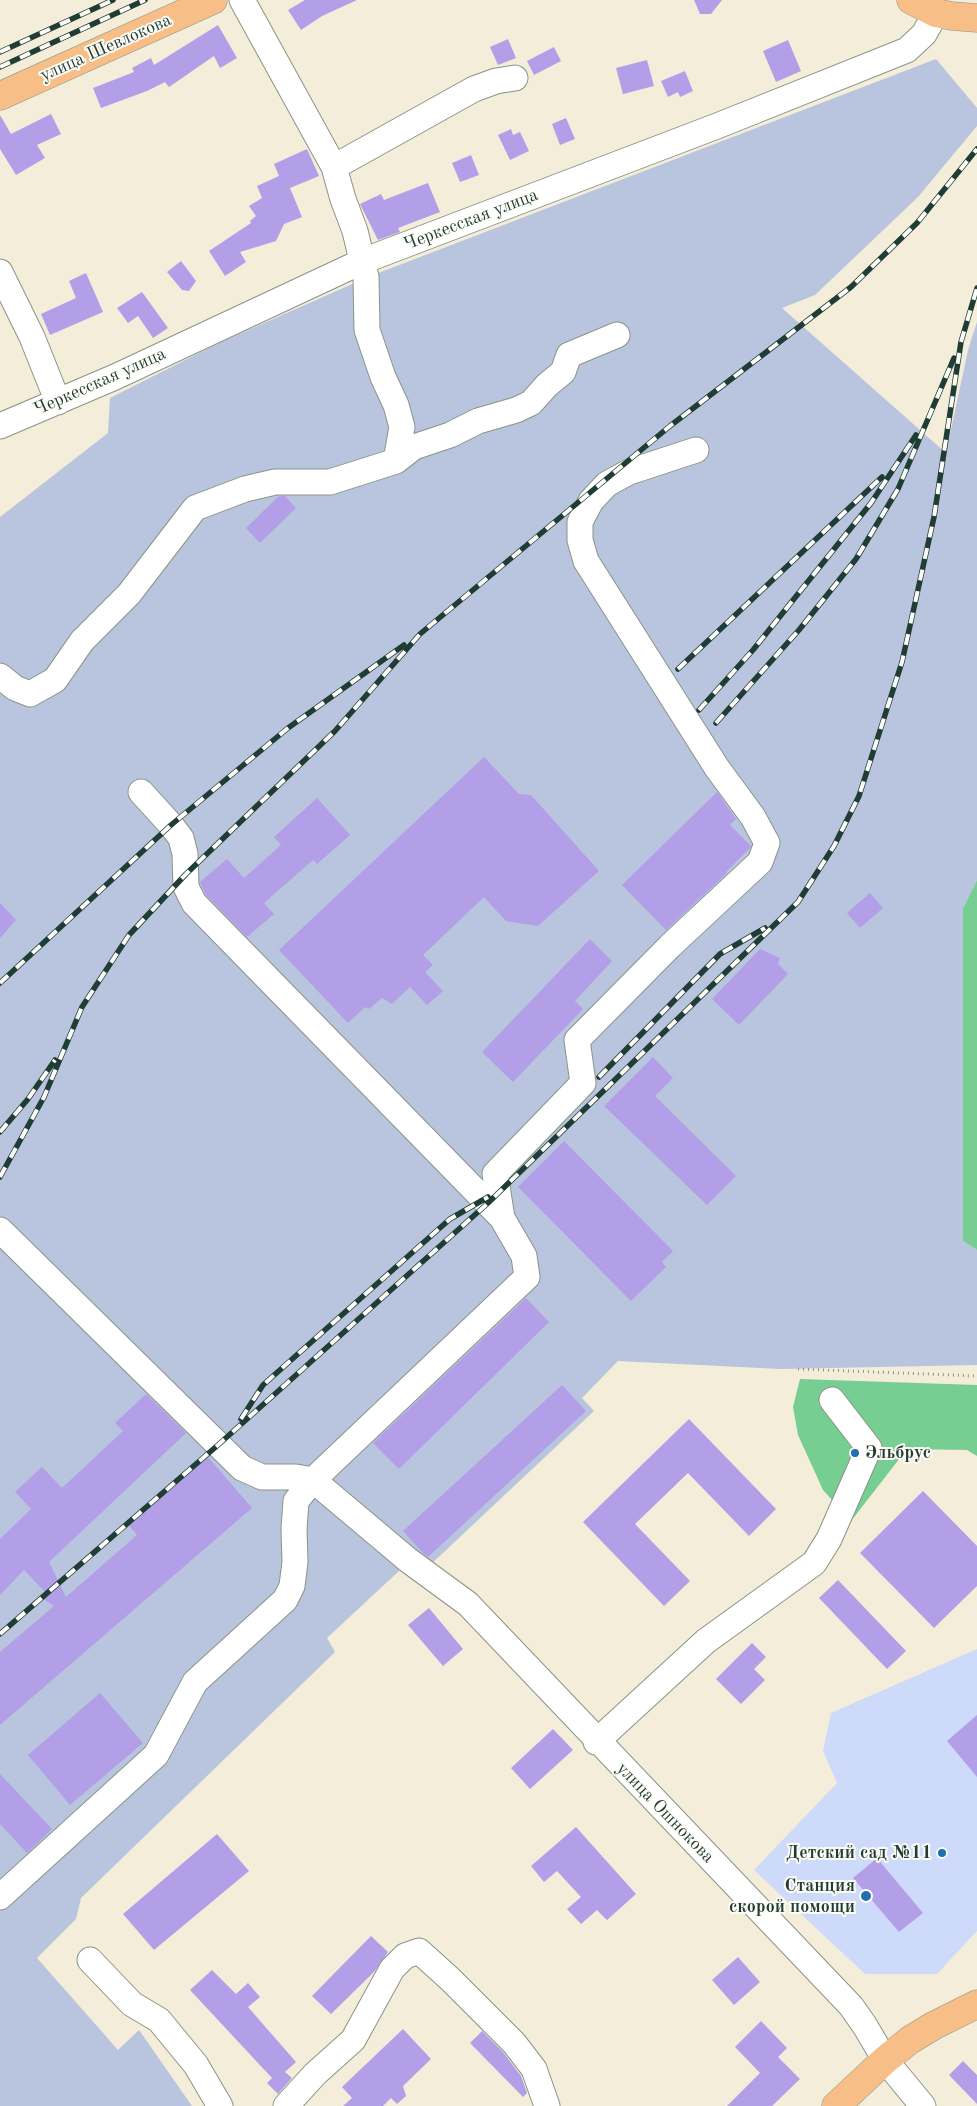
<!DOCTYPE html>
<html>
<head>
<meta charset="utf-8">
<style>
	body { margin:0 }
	canvas { display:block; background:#f3edd9 }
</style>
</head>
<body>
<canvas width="977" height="2106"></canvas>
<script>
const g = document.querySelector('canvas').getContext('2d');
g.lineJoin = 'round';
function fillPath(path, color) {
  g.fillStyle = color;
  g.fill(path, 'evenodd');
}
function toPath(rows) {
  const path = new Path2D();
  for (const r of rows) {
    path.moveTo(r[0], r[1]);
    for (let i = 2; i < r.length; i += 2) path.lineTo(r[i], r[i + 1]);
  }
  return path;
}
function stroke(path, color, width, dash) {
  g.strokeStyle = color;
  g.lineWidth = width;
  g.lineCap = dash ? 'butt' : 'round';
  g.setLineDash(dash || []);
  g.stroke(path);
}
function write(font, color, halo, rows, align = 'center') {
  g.font = font + ' "Old Standard TT",serif';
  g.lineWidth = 4;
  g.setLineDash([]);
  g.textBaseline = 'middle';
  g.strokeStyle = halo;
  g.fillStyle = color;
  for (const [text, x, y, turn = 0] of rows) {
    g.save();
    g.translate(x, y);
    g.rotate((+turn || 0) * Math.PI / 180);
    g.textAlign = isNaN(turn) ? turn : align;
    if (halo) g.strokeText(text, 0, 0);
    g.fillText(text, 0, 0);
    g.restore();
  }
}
fillPath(toPath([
	[977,1649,977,1931,937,1974,865,1974,754,1870,837,1783,823,1751,831,1713]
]), '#cedafa');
fillPath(toPath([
	[936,59,977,108,977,126,918,197,815,295,782,308,946,453,968,350,977,322,977,880,963,908,963,1241,977,1250,977,1365,781,1369,618,1361,582,1398,594,1411,428,1567,414,1557,327,1638,335,1652,81,1898,76,1919,37,1958,118,2050,139,2030,192,2106,0,2106,0,517,108,433,110,398,219,343,368,277]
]), '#b9c4de');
fillPath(toPath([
	[977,880,977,1250,963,1241,963,908],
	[800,1379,977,1385,977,1456,967,1450,907,1449,851,1521,823,1490,798,1435,793,1407]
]), '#77ce93');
fillPath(toPath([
	[305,0,357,0,322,16,301,30,288,10],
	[694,0,722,0,711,14,700,14],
	[218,25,237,58,220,68,214,56,169,87,165,82,147,91,101,108,93,88,134,72,132,68,151,58,154,65],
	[508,39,516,58,498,65,490,47],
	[788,40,801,71,776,82,763,51],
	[554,47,561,61,534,75,527,61],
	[647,60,654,86,623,94,616,68],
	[685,71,693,91,680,97,678,92,668,97,661,81],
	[51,114,61,134,37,145,45,158,16,175,0,149,0,115,11,134],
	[566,118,575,139,560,145,552,124],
	[511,129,513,135,520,132,529,151,510,160,498,135],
	[307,149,319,176,290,188,302,217,284,224,276,241,240,252,246,262,225,276,209,251,251,223,250,221,256,216,249,206,262,198,257,186,279,176,274,164],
	[471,155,479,175,460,182,452,163],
	[428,183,440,212,398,228,400,232,378,240,360,204,381,194,384,200],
	[181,261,196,281,189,291,182,290,167,272],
	[86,273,103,312,50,335,41,314,76,298,69,281],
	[142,292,168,328,153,338,138,316,128,323,117,308],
	[279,496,285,496,296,508,260,543,246,528],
	[484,757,519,794,531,795,599,871,538,926,506,921,484,897,423,955,433,965,425,972,443,991,427,1005,410,987,392,1004,382,998,369,1009,365,1007,348,1023,279,950],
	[717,792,736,819,730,825,751,846,750,848,726,872,727,873,666,930,622,885],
	[317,798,350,835,317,864,313,860,264,903,274,914,247,937,206,895,200,882,227,859,244,878,281,845,274,837],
	[870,893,883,908,860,928,847,913],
	[0,903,16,920,0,938],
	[590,939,612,961,575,1001,583,1009,513,1082,482,1052],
	[760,949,780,958,778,964,788,974,739,1025,712,999],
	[653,1057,673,1078,655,1096,736,1176,707,1205,604,1106],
	[564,1141,673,1251,662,1262,666,1267,631,1301,518,1187],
	[526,1298,549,1322,399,1469,373,1443],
	[562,1385,586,1411,428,1557,424,1554,403,1531],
	[146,1394,186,1433,49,1562,66,1597,137,1535,129,1526,208,1457,252,1508,0,1725,0,1652,54,1606,43,1599,48,1595,24,1570,0,1595,0,1539,31,1509,15,1492,42,1467,62,1488,123,1431,115,1423],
	[689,1419,776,1509,749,1536,688,1473,635,1524,690,1581,664,1606,583,1522],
	[923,1491,977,1546,977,1586,934,1628,860,1553],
	[838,1580,906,1651,887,1669,819,1598],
	[429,1608,463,1649,443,1666,408,1625],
	[752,1643,766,1657,754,1669,765,1680,741,1704,716,1679],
	[100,1693,143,1743,70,1805,28,1755],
	[977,1715,977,1777,947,1741],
	[553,1729,573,1750,530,1789,511,1768],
	[0,1774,52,1829,27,1853,0,1824],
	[576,1827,636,1894,607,1920,597,1910,581,1924,567,1909,581,1897,557,1871,544,1882,531,1866],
	[217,1834,249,1871,154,1950,123,1914],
	[877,1858,923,1913,899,1932,853,1878],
	[371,1936,388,1952,375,1971,331,2014,312,1996],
	[738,1957,760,1982,734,2005,712,1980],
	[212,1970,236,1994,248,1983,260,1997,248,2007,296,2062,285,2072,292,2078,278,2094,267,2083,272,2078,190,1990],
	[761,2021,787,2048,778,2057,800,2079,772,2106,727,2106,760,2073,735,2047],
	[403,2029,431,2059,403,2086,406,2096,397,2104,391,2098,383,2106,343,2106,352,2098,342,2087],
	[482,2031,503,2052,521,2076,527,2093,523,2097,470,2043],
	[963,2061,977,2075,977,2104,949,2075]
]), '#b39fe8');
const minor = toPath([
	[242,0,334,167,343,199,355,231,366,277,367,330,383,377,396,405,402,427,396,461],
	[334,167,474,89,496,81,515,78],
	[0,272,32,337,58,402],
	[0,426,115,377,363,261,717,126,907,50,924,34,936,13],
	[696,450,629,472,607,484,591,501,580,522,580,540,586,561,717,768,753,817,767,843,760,862,670,946,577,1040,583,1083,495,1174,502,1218,524,1256,527,1277,313,1480,408,1560,468,1604,851,2006,865,2026,885,2060,923,2106],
	[0,676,15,688,30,694,55,680,82,641,129,594,195,508,245,489,275,482,330,482,396,461,414,447,450,435,478,421,516,410,531,403,547,385,563,372,569,355,617,335],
	[141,792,171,825,181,838,185,854,186,887,194,903,502,1218],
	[0,1230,242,1468,262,1477,296,1477,313,1480,296,1501,294,1529,295,1562,292,1586,285,1600,195,1682,156,1755,0,1897],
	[596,1742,706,1641,814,1563,829,1539,869,1448,832,1400],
	[90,1960,132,2004,159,2020,196,2065,220,2106],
	[286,2106,315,2074,353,2040,392,1969,405,1956,419,1951,450,1979,514,2043,534,2069,547,2106]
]);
const major = toPath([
	[911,0,936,13,952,16,977,18],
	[0,96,213,0],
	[836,2106,885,2060,910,2040,933,2026,977,2004]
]);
stroke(minor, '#899586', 27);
stroke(major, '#899586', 29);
stroke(toPath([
	[798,1369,977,1376]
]), '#899586', 3, [1, 4]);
stroke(minor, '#fff', 25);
stroke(major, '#f7be87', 28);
const rail = toPath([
	[0,52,113,0],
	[0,67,145,0],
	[678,669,882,477],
	[699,710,753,650,871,503,916,435],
	[716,723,799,630,856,559,898,489,954,358],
	[0,983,171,825,288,728,404,645],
	[599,1077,720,954,765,928],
	[0,1132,28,1099,55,1060],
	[0,1177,44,1097,82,1007,129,935,186,874,335,731,420,634,670,426,851,287,917,223,977,149],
	[241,1419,263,1385,450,1219,488,1197],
	[0,1634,218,1445,488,1203,798,902,834,846,859,796,902,662,934,517,961,342,977,288]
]);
stroke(rail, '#1f3d34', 5.5);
stroke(rail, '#fdfcf7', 4, [11]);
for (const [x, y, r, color] of [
	[855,1453,5,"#1f6fb2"],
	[942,1853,5,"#1f6fb2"],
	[866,1896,6,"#1f6fb2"]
]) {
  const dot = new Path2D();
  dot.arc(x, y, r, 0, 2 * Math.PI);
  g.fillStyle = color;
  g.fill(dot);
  stroke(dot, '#fdfcf7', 2);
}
write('18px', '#1f3d34', '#fdfcf7', [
	["улица Шевлокова",106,48,-24],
	["Черкесская улица",471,220,-21],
	["Черкесская улица",100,382,-24],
	["улица Ошнокова",665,1813,46]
]);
write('bold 18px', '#1f3d34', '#fdfcf7', [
	["Эльбрус",865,1453,"left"],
	["Детский сад №11",932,1853],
	["Станция",855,1886],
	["скорой помощи",855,1907]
], 'right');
</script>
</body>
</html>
